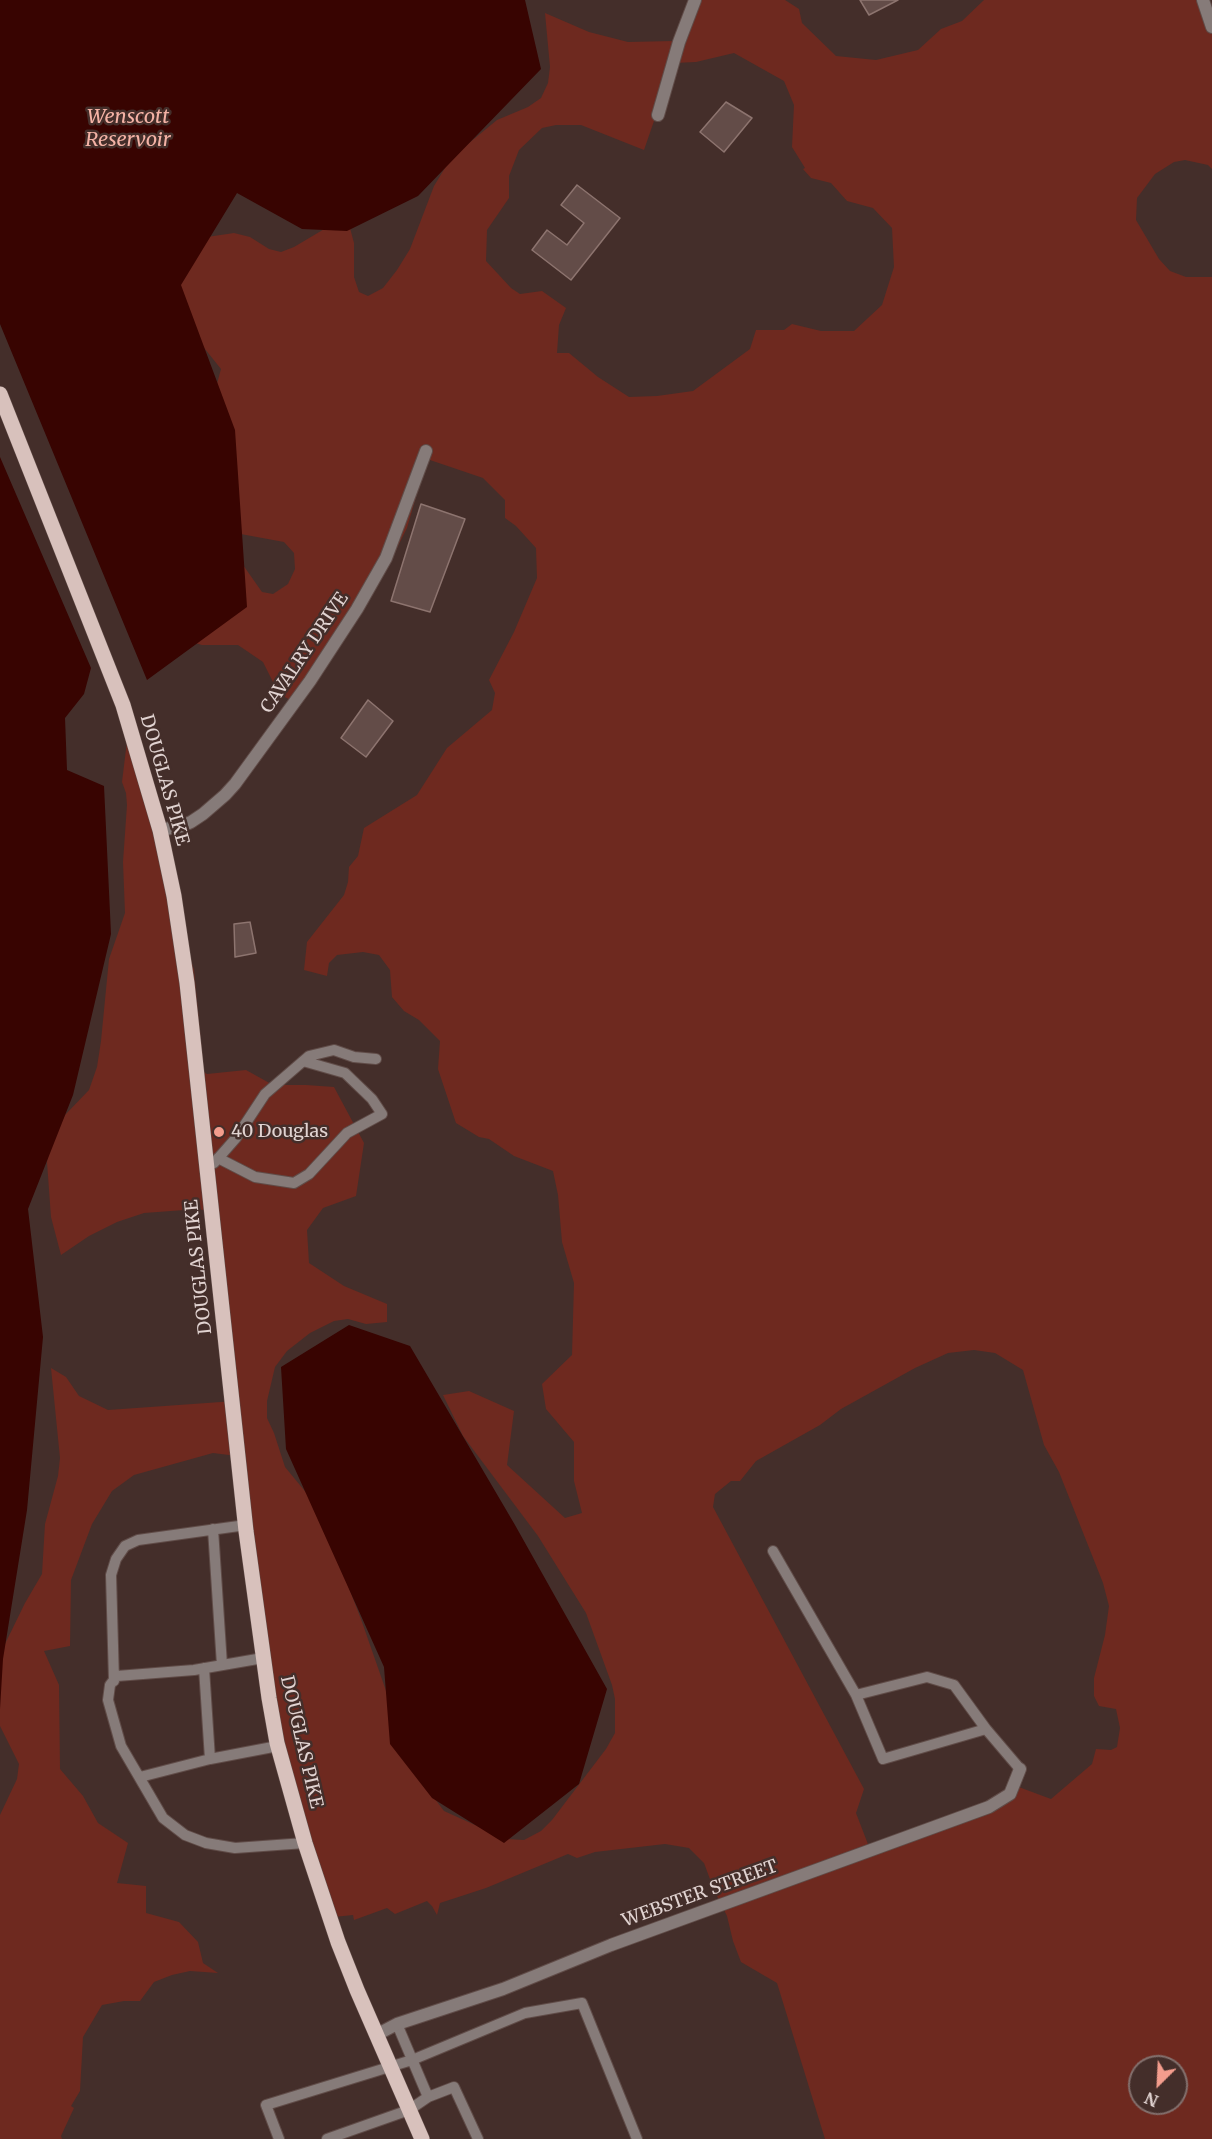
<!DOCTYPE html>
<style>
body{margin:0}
#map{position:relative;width:1212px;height:2139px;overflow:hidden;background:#442e2a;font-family:Merriweather,serif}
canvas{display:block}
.north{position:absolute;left:1128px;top:2055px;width:60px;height:60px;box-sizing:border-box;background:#442e2a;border:2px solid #83706d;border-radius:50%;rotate:204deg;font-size:16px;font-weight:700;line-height:24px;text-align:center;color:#e1d3d1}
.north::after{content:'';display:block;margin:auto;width:21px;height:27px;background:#f49d8d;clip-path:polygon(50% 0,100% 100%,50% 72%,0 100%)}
</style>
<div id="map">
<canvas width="1212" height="2139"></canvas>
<div class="north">N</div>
</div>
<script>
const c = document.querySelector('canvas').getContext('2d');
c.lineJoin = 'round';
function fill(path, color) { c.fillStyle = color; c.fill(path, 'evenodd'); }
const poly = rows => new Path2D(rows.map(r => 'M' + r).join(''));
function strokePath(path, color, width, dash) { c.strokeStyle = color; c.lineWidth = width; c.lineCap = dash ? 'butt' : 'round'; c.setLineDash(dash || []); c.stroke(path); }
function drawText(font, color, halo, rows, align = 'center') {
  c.font = font + ' Merriweather,serif'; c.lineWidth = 5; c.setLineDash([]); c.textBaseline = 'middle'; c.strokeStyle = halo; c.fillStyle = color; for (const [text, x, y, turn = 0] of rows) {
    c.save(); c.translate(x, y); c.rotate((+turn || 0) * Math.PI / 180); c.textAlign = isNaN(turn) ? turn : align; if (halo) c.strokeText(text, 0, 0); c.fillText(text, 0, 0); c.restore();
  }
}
fill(poly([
 [697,0,785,0,799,9,802,23,836,56,876,60,918,50,941,29,962,21,984,0,1202,0,1212,25,1212,169,1208,165,1185,160,1174,162,1155,174,1137,198,1136,220,1159,259,1170,271,1186,277,1212,277,1212,2139,825,2139,777,1983,741,1962,733,1941,727,1916,714,1890,704,1863,689,1848,665,1844,595,1852,577,1858,568,1854,486,1888,440,1903,437,1915,432,1906,427,1901,395,1914,387,1908,354,1920,353,1915,334,1917,271,1702,237,1456,213,1453,134,1475,112,1491,92,1524,71,1580,70,1646,44,1651,59,1685,60,1769,83,1796,98,1823,128,1843,117,1883,146,1886,146,1913,179,1922,198,1942,203,1963,218,1973,190,1971,172,1975,154,1982,140,2001,124,2001,102,2005,83,2037,80,2091,71,2106,74,2108,61,2136,62,2139,0,2139,0,1815,17,1779,19,1764,0,1726,0,1661,5,1644,25,1603,42,1574,45,1524,58,1476,60,1458,51,1368,66,1377,79,1396,108,1410,235,1401,213,1212,198,1209,144,1213,117,1222,89,1236,61,1255,51,1217,47,1162,50,1145,65,1115,89,1090,97,1067,101,1041,109,959,125,913,123,862,127,805,126,793,122,782,127,741,194,970,204,1072,207,1074,246,1070,273,1085,306,1085,334,1087,364,1143,356,1196,323,1208,307,1230,309,1263,344,1286,387,1304,387,1322,366,1324,348,1319,334,1321,310,1333,287,1351,275,1367,267,1401,267,1418,274,1433,285,1467,318,1507,362,1622,399,1728,435,1799,444,1811,506,1839,524,1840,541,1831,552,1820,606,1749,615,1733,615,1699,612,1685,586,1613,538,1536,463,1436,443,1395,469,1391,514,1411,507,1465,565,1518,582,1513,574,1481,574,1442,546,1409,542,1384,572,1355,574,1283,562,1242,558,1195,553,1171,514,1156,489,1139,479,1137,456,1123,438,1069,440,1041,419,1020,404,1011,392,997,390,970,379,955,363,952,337,955,329,963,327,976,304,970,307,942,344,895,348,882,349,867,358,856,364,828,417,795,447,748,492,710,495,693,489,680,514,632,537,578,536,548,516,526,505,518,505,500,483,478,427,459,407,528,390,562,298,704,279,694,263,662,238,645,202,645,185,640,243,565,262,592,273,594,288,584,295,569,294,553,284,542,219,530,215,391,221,369,193,334,181,294,181,276,207,237,234,233,250,237,269,249,281,252,294,247,326,228,350,228,354,243,354,277,359,292,368,296,383,288,397,270,410,249,434,186,448,163,463,148,497,120,528,107,541,98,548,83,550,67,545,13,589,32,628,42,674,41],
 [734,53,784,81,794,105,792,147,805,168,803,169,811,178,831,183,847,201,873,208,892,228,894,267,882,305,854,331,821,331,792,324,784,330,756,330,750,349,693,391,657,396,629,397,598,377,569,353,557,353,559,325,566,308,542,291,520,294,511,288,486,261,487,230,509,198,509,176,519,150,542,128,556,125,581,125,644,150,674,63,696,62],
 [974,1350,995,1353,1023,1370,1044,1445,1059,1472,1103,1583,1109,1606,1105,1635,1094,1678,1094,1696,1099,1706,1116,1709,1120,1728,1117,1747,1111,1750,1096,1749,1092,1764,1051,1799,1016,1786,981,1812,871,1852,856,1813,864,1789,713,1507,715,1494,731,1481,740,1481,756,1461,820,1425,841,1409,915,1368,948,1353],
 [1140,2067,1176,2067,1176,2103,1140,2103]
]), '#6e291f');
fill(poly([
 [0,0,525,0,541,69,418,196,347,231,302,229,237,193,181,285,235,430,247,607,147,680,0,324],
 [0,457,91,668,84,694,65,718,67,770,104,786,111,934,73,1095,28,1209,43,1337,27,1510,3,1659,0,1709],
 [349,1325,410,1346,515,1525,607,1689,579,1784,504,1843,432,1798,390,1744,384,1667,286,1449,281,1367]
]), '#380401');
const building = poly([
 [860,0,898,0,869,15,860,0],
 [726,102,752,118,724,152,700,132,726,102],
 [577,185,620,218,571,280,532,250,547,230,567,245,584,223,561,205,577,185],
 [421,504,465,519,430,612,391,601,421,504],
 [368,700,393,721,366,757,341,738,368,700],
 [250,922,256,953,235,957,234,924,250,922]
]);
fill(building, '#634c48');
strokePath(building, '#8d746f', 1.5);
const service = poly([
 [218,1158,255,1177,294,1183,309,1174,347,1133,382,1114,372,1099,345,1073,303,1061],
 [214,1163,236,1138,265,1094,309,1056,334,1050,354,1057,376,1059],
 [213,1529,222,1665],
 [773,1551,856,1695,883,1759,986,1729,1020,1769],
 [263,1658,194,1670,117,1676,110,1685,108,1700,121,1746,163,1818,185,1835,206,1843,235,1848,305,1843],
 [204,1668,210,1759],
 [114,1681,111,1575,116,1559,125,1546,138,1540,246,1525],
 [856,1695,927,1677,954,1685,986,1729],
 [140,1777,210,1759,278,1746],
 [397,2024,428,2097],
 [279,2139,266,2105,412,2060,525,2013,582,2003,637,2139],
 [327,2139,409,2110,428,2097,454,2087,478,2139]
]);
const minor = poly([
 [658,115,679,42,695,0],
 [160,830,182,826,191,822,203,814,225,795,235,784,310,681,357,609,386,558,426,451],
 [376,2035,397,2024,503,1989,611,1945,989,1807,1010,1794,1020,1769]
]);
const tertiary = poly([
 [1203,0,1212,27]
]);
const primary = poly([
 [0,394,123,705,160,830,174,896,187,983,246,1531,269,1698,277,1743,305,1843,338,1942,357,1990,422,2139]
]);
strokePath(service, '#604c48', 12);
strokePath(minor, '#604c48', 14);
strokePath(tertiary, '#604c48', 14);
strokePath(primary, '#604c48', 16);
strokePath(service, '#867b79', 10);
strokePath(minor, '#867b79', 12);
strokePath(tertiary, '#867b79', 12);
strokePath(primary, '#d8c1bc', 15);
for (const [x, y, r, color] of [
 [219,1132,6,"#f49d8d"]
]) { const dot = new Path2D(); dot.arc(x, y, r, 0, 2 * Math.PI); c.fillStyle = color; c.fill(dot); strokePath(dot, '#442e2a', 2); }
drawText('18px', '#e1d3d1', '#442e2a', [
 ["CAVALRY DRIVE",305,653,-56],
 ["DOUGLAS PIKE",164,780,74],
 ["DOUGLAS PIKE",199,1267,-96],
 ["DOUGLAS PIKE",301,1742,77],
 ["WEBSTER STREET",700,1894,-20]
]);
drawText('18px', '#e1d3d1', '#442e2a', [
 ["40 Douglas",231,1132]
], 'left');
drawText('italic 20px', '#f4b2a5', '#442e2a', [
 ["Wenscott",128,117],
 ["Reservoir",128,140]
]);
</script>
